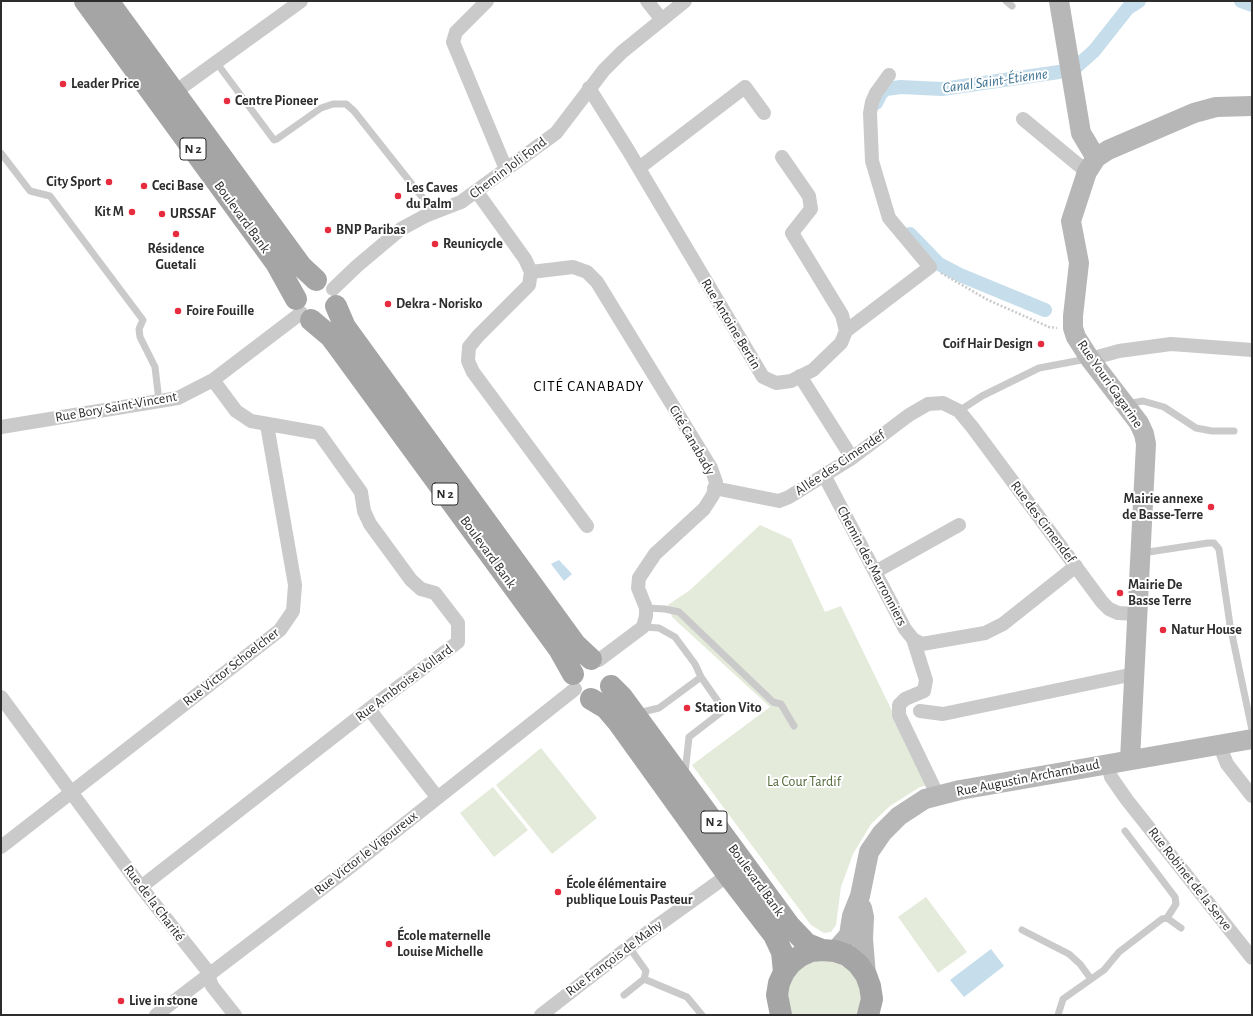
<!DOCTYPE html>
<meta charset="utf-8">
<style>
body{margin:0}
#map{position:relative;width:1253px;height:1016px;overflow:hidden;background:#fff;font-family:"Alegreya Sans",sans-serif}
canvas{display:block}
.frame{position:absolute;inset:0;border:2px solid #2d2d2d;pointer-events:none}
</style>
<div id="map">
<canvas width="1253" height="1016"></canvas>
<div class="frame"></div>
</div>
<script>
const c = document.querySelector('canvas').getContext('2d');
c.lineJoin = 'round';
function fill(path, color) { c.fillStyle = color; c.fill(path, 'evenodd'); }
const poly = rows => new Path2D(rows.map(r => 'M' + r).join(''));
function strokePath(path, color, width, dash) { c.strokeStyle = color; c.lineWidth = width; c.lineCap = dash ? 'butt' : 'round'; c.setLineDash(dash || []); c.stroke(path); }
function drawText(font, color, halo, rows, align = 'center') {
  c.font = font + ' "Alegreya Sans",sans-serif'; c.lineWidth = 4; c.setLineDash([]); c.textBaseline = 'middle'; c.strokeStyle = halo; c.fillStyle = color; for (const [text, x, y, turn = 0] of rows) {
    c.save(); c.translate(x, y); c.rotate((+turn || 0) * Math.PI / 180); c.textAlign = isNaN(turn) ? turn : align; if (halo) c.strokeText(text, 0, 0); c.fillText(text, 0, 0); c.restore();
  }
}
fill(poly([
 [760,525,791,539,825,612,841,606,928,785,920,787,890,806,871,824,853,854,841,887,836,925,831,932,824,933,811,925,692,765,770,707,672,617,668,605,690,590],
 [541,748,597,818,552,854,496,785],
 [493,787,528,830,494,857,460,813],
 [926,897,967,952,938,973,898,917],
 [811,960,844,961,865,987,861,1015,791,1015,787,1006,789,983,794,973]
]), '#e4ebda');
fill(poly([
 [559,560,572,574,564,581,551,564],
 [991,949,1004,966,964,997,950,980]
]), '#c6deec');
strokePath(poly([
 [1241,1,1252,5],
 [1076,67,1094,51,1128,8,1139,1],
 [876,103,881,93,886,89,901,87,942,89,1059,72],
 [910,234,939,264,960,275,1045,310]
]), '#c6deec', 14);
strokePath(poly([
 [941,273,988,300,1049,327,1057,328]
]), '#cacaca', 2.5, [2, 2]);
strokePath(poly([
 [1006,1,1012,6],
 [216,62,274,140,277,139,321,108,333,104,346,104,354,111,434,212],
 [1,153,30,191,50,196,143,320,139,329,140,337,155,367,159,401],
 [1126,404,1143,401,1164,407,1196,428,1212,431,1234,431],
 [959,411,982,396,1039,368,1087,359],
 [1142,553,1208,543,1214,543,1219,549,1230,625,1252,730],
 [646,608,665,609,679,612,773,702,781,704,794,726],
 [643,627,659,628,675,637,695,664,701,677],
 [638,713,659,708,701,677,724,710,689,737,685,773],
 [1125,831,1175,897,1176,904,1167,918],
 [1022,930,1069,954,1080,964,1091,979],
 [629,947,646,971,644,979,687,997,702,1015],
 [624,995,644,979],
 [1058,1015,1063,999,1104,970,1119,952,1162,919,1167,918,1181,928]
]), '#cacaca', 7);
strokePath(poly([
 [487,1,456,32,453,42,506,169],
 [647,1,662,20],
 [589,88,628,150,763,377,776,383,791,381,813,370,841,343,846,331,842,315,792,233,811,209,809,196,782,157],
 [175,92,301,1],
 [1023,119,1087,172],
 [639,168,745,87,764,113],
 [477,192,525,259,531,272,529,285,478,336,469,347,468,361,473,372,587,526],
 [531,272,573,267,587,272,597,282,711,468,716,482,713,495,704,509,655,554,639,578,638,588,646,608,646,616,643,627,599,660],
 [333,289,357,266,401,229,425,216,461,202,556,133,604,70,622,52,685,1],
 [846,331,930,267,889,218,872,161,870,113,872,102,876,93,889,75],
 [1090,359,1119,351,1171,344,1252,350],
 [800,376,852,458],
 [1,427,178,398,213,380,301,313],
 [824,475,905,629,913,639,922,644,985,633,1003,624,1076,566],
 [714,488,779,501,789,497,852,458,909,415,928,404,943,403,959,411,973,428,1102,602,1109,609,1118,613,1137,614],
 [875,572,959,525],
 [913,639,926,680,924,691,905,699,899,705,899,715,938,796],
 [1,697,141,887,206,969,212,986,235,1015],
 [369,709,437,797],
 [920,711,943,714,1134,674],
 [1219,744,1227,764,1252,796],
 [1108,763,1111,777,1127,800,1252,958],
 [1,847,280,630,293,611,295,585,267,425],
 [141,887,369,709,458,642,458,623,435,593,421,589,411,580,370,524,364,511,361,492,319,433,251,421,236,411,213,380],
 [156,1015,349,868,575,689],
 [541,1015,643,936,728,875]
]), '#cacaca', 14);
strokePath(poly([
 [1059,1,1081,133,1096,158],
 [1130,759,1146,444,1144,434,1139,423,1090,359,1076,337,1073,328,1073,316,1079,263,1071,221,1087,172,1096,158,1108,150,1194,113,1216,107,1252,106],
 [862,908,864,917,863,939,866,975],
 [835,951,849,935,852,916,860,896,869,852,882,833,899,816,925,799,960,790,1252,739]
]), '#b7b7b7', 20);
strokePath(poly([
 [85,1,276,263,296,299],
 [108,1,301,266,316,280],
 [336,306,345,327,575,644,591,659],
 [311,320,330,336,339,348,559,649,573,674],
 [611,686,622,697,789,925,807,944,822,950],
 [591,699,606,708,618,722,728,875,774,935,782,952,784,972],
 [781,1015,777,995,779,983,784,972,791,963,800,956,811,951,822,950,835,951,847,955,858,964,866,975,870,986,872,999,868,1015]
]), '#a5a5a5', 22);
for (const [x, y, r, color] of [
 [63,84,4,"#e82c3f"],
 [227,101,4,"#e82c3f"],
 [109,182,4,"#e82c3f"],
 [144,186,4,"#e82c3f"],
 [398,196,4,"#e82c3f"],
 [132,212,4,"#e82c3f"],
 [162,214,4,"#e82c3f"],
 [328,230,4,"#e82c3f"],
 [176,234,4,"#e82c3f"],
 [435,244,4,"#e82c3f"],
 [388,304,4,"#e82c3f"],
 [178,311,4,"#e82c3f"],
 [1041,344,4,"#e82c3f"],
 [1211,507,4,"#e82c3f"],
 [1120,593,4,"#e82c3f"],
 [1163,630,4,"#e82c3f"],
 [687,708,4,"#e82c3f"],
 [558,892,4,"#e82c3f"],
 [389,944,4,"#e82c3f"],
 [121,1001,4,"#e82c3f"]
]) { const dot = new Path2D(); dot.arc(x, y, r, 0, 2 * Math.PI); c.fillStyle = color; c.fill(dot); strokePath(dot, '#fff', 1.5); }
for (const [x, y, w] of [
 [193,149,26],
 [445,494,26],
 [714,822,26]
]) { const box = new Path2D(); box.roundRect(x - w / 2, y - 11, w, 22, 3); c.fillStyle = '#fff'; c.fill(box); strokePath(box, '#2d2d2d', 1); }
drawText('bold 13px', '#2d2d2d', null, [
 ["N 2",193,149],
 ["N 2",445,494],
 ["N 2",714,822]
]);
drawText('bold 14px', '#2d2d2d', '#fff', [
 ["Leader Price",71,84],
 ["Centre Pioneer",235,101],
 ["City Sport",101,182,"right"],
 ["Ceci Base",152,186],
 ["Les Caves",406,188],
 ["du Palm",406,204],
 ["Kit M",124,212,"right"],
 ["URSSAF",170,214],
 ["BNP Paribas",336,230],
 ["Reunicycle",443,244],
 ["Résidence",176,249,"center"],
 ["Guetali",176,265,"center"],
 ["Dekra - Norisko",396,304],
 ["Foire Fouille",186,311],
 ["Coif Hair Design",1033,344,"right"],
 ["Mairie annexe",1203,499,"right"],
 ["de Basse-Terre",1203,515,"right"],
 ["Mairie De",1128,585],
 ["Basse Terre",1128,601],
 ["Natur House",1171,630],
 ["Station Vito",695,708],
 ["École élémentaire",566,884],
 ["publique Louis Pasteur",566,900],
 ["École maternelle",397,936],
 ["Louise Michelle",397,952],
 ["Live in stone",129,1001]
], 'left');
drawText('14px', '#2d2d2d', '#fff', [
 ["Chemin Joli Fond",508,168,-37],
 ["Boulevard Bank",242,217,54],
 ["Rue Antoine Bertin",731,324,59],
 ["Rue Youri Gagarine",1110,384,55],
 ["Rue Bory Saint-Vincent",116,407,-10],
 ["Cité Canabady",692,440,60],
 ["Allée des Cimendef",840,463,-34],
 ["Rue des Cimendef",1043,522,53],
 ["Boulevard Bank",488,552,54],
 ["Chemin des Marronniers",872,566,62],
 ["Rue Victor Schoelcher",231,667,-38],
 ["Rue Ambroise Vollard",404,683,-37],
 ["Rue Augustin Archambaud",1028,778,-11],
 ["Rue Victor le Vigoureux",366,853,-38],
 ["Rue Robinet de la Serve",1190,879,52],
 ["Boulevard Bank",756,880,54],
 ["Rue de la Charité",154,903,53],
 ["Rue François de Mahy",614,958,-37]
]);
drawText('14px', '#51693a', '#fff', [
 ["La Cour Tardif",804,782]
]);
drawText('italic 15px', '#3a7190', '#fff', [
 ["Canal Saint-Étienne",995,81,-8]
]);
c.letterSpacing = '1px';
drawText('15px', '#000', '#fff', [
 ["CITÉ CANABADY",589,386]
]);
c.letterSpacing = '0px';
</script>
